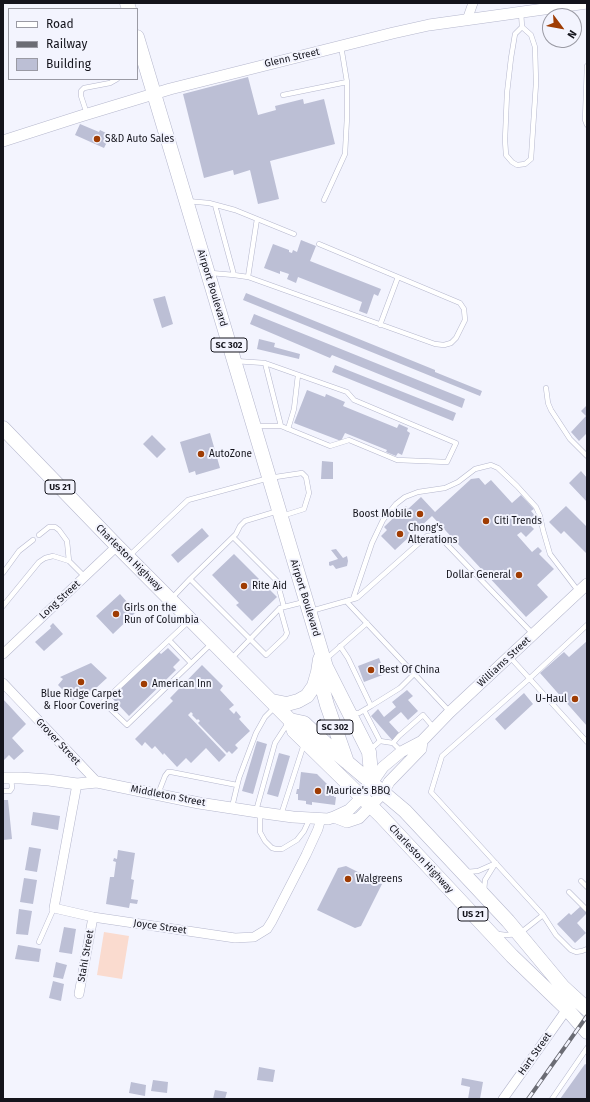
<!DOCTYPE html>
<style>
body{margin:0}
#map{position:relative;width:590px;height:1102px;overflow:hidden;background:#f3f4fe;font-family:"Fira Sans",sans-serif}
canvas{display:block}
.frame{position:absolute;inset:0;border:4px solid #14141c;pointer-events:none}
.legend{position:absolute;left:8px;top:8px;width:130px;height:72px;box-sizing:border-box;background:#f3f4fe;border:1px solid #9a9aa4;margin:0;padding:5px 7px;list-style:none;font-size:12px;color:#14141c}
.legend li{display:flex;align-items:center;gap:8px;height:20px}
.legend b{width:20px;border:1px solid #9a9aa4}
.north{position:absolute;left:542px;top:8px;width:40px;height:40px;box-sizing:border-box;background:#f3f4fe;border:1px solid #9a9aa4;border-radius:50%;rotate:122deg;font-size:11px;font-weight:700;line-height:16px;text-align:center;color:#14141c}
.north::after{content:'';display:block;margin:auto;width:14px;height:18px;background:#9f3c03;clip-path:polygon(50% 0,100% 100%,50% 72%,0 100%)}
</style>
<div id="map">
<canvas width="590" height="1102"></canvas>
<div class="frame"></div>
<ul class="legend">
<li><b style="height:5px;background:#fff"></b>Road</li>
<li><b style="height:5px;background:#6b6c74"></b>Railway</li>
<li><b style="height:11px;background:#bcbfd5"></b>Building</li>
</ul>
<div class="north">N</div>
</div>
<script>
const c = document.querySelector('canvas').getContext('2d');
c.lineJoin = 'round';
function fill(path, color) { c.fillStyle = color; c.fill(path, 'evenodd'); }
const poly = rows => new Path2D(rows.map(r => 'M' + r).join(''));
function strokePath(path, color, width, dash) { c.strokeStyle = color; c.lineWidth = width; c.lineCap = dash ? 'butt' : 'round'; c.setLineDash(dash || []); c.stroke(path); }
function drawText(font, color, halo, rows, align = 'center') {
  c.font = font + ' "Fira Sans",sans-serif'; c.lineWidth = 4; c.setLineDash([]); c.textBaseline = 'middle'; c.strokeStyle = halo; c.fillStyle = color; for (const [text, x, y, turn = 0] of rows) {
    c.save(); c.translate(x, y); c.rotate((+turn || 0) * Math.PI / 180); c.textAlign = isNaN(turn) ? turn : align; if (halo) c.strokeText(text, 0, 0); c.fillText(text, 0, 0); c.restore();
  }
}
fill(poly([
 [104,932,129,936,122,979,97,975]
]), '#fadbcf');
fill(poly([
 [248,77,258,115,276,110,275,106,303,99,304,104,324,99,335,144,270,161,279,199,258,204,250,170,234,175,233,170,204,178,183,94],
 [80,124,99,132,100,130,106,133,108,140,104,148,75,135],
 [301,240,316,246,310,261,381,289,378,296,374,294,367,314,359,311,362,302,298,277,296,283,287,279,289,274,280,271,280,274,264,268,273,244,289,250,289,252,292,253,293,250,297,252],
 [246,293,435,370,435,372,482,391,480,396,243,300],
 [165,296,173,324,162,328,153,299],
 [254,314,465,399,462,408,332,355,330,358,250,324],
 [259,339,275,343,274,347,300,354,299,359,257,349],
 [335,365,456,413,453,421,332,372],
 [307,390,325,397,326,394,345,402,343,406,397,428,399,424,408,428,407,431,410,433,402,455,398,453,396,456,386,452,387,450,345,433,341,441,294,423],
 [587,405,587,433,579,441,571,432,586,416,581,411],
 [210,433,220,468,196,475,195,471,189,473,180,442],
 [152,435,166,449,157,458,143,444],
 [322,461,333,462,333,479,321,479],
 [581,471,587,478,587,502,569,483],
 [479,478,485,485,491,480,512,503,521,495,534,509,531,511,537,518,530,525,534,529,526,537,521,532,517,535,532,552,538,547,542,551,539,554,554,569,537,585,548,597,526,617,432,516,395,550,381,536,387,530,384,527,406,506,408,509,421,497,435,512,471,479],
 [566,506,587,527,587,554,564,531,561,534,549,522],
 [202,528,209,536,178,563,171,555],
 [336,549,343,558,347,556,348,561,347,566,336,569,333,565,330,566,329,565,329,562,338,559,331,550],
 [234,554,277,597,252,621,236,605,239,603,212,575],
 [120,594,136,612,113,634,96,616],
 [53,623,63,634,44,651,35,642,51,628,50,626],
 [587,641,587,726,540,673,564,652,569,657],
 [168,648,180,660,173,667,176,670,129,716,111,697,159,652,161,654],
 [379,658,385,674,364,682,358,666],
 [91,663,107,678,84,699,79,694,73,700,58,685,63,679,60,677],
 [202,665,223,686,220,690,234,705,229,709,234,714,236,711,241,717,239,719,250,731,235,745,238,748,232,754,229,751,227,753,198,723,200,721,198,719,197,720,192,715,193,714,191,712,188,715,226,755,219,762,206,748,191,763,186,758,177,767,164,753,163,755,155,746,152,749,145,742,142,746,135,739,173,701,170,698],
 [407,690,413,696,408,700,418,711,408,720,401,712,389,722,400,734,393,741,371,716,378,709,384,717,396,707,392,702],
 [524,693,533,704,505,730,495,719],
 [3,699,26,724,12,738,24,751,14,760,9,755,4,760,3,759],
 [257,741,267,744,253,794,242,791],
 [279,753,290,756,278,797,267,794],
 [301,772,317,774,327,784,326,786,335,792,334,797,336,797,335,805,312,802,312,805,306,804,306,801,298,800,298,794,296,794,297,789,299,789],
 [3,800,8,800,12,839,3,840],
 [33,812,60,816,58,830,31,825],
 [29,847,41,849,37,872,25,870],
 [118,850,135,853,131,879,134,880,131,899,138,900,137,904,130,903,129,908,106,904,110,877,114,877,116,862,113,861,114,858,117,859],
 [346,866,382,884,361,926,355,928,317,910,338,868],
 [24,878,37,880,33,904,20,902],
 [581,906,587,913,577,923,586,933,575,943,557,924,569,913,571,915],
 [19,909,32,911,28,935,16,934],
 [64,927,76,929,72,954,59,952],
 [18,945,41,949,39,962,15,959],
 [56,962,67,965,63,979,53,977],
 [53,981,64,984,61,1001,49,998],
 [585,1064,587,1065,587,1099,560,1099],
 [259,1067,275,1070,273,1082,257,1080],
 [462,1078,483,1082,480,1099,468,1099,470,1087,461,1085],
 [153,1080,168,1082,167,1093,151,1091],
 [131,1082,146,1085,145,1096,129,1093],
 [215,1090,227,1092,225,1099,213,1099]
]), '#bcbfd5');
const service = poly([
 [521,12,522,27,515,34,511,58,507,93,505,140,506,155,512,162,517,165,525,164,531,159,536,83,535,47,531,35,522,27],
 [587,66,585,120,587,125],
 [283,95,347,82],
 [87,114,81,96,81,91,84,88,110,83,117,79],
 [324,200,345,154,347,117,347,82,341,46],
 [187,201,209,203,235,210,294,234],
 [215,205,234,275],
 [211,273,234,275,248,277,257,219],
 [248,277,435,344,444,345,451,343,456,338,465,320,464,309,460,303,319,244],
 [380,325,398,277],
 [235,361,265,363,347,392,354,400,456,443,447,462,397,460,349,440,330,446,281,426,256,426],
 [265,363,281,426],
 [546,388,548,403,551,410,570,439,587,456],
 [288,429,294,409,298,375],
 [278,511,245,521,240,526,236,534,190,579,266,655,285,637,287,633,280,608],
 [39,535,49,527,55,527,59,530,67,541,69,561],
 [233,537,277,581,284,607],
 [129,556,188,500,269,478,302,473,306,477,309,493,304,509,282,516],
 [3,573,19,551,33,540],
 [172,598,190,579],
 [353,599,372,543,383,520,396,504,405,497,418,492,445,488,458,482,475,469,491,465,498,468,517,486,536,507,540,516,543,530,550,554,579,592],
 [346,601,450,712],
 [3,606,39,562,45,558,53,556,69,561,85,577],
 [311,611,357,598,427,536,438,535,533,634],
 [189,621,103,702,127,725,211,644],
 [587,625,529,679,442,756,431,792,543,915,556,935,571,950,576,952,582,951,587,949],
 [169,640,191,663],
 [340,646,348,658,371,706,359,713,352,713],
 [509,656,587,742],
 [231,659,280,608,304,602],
 [326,659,367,623],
 [371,706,400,688,414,674],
 [364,710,380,741,370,750],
 [380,741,393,743,401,751],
 [393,743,399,736,423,715,434,728],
 [3,791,10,791,12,788,11,778],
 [158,794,165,776,168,772,171,772,237,785],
 [232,807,239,778,256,733,265,717,275,707],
 [256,811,275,743,288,723],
 [260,813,260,832,265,841,272,848,276,849,282,849,297,840,304,831,310,818],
 [281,815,304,744],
 [467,872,478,871,496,863],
 [581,881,587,887],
 [484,891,485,880,495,864],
 [569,892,587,910],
 [498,934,506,935,519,934,543,915],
 [39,942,54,908],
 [552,1099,587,1048]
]);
const minor = poly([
 [467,20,473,3],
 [3,654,117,546],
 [3,683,97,782],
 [77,784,54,908,93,917,235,938,254,937,267,929,272,921,306,855,318,829,321,818],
 [79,994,93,917],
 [503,1099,567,1009]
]);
const tertiary = poly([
 [3,141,81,116,170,89,393,33,429,25,587,3],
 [3,778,21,778,49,780,77,784,97,782,199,803,264,813,293,817,328,819,334,817,349,810,362,797,383,767,401,752,422,741,450,712,587,584],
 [334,817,347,822,359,818,383,793,389,782,421,749,422,741]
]);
const primary = poly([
 [127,3,129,9],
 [137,37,326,667,369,752,372,784],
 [3,428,117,546,290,720,294,731,381,816,512,956,567,1009,587,1032],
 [320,659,318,672,327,705,347,762],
 [272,701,287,704,298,701,307,696,314,686,318,672],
 [290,720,304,723,335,752,405,811,508,921,563,987,587,1009]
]);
strokePath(service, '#b5b7cd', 5.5);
strokePath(minor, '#b5b7cd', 10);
strokePath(tertiary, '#b5b7cd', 12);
strokePath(primary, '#b5b7cd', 15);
strokePath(service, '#fff', 4.5);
strokePath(minor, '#fff', 9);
strokePath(tertiary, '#fff', 11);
strokePath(primary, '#fff', 14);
const rail = poly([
 [528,1099,587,1016]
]);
strokePath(rail, '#6b6c74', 4);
strokePath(rail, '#f3f4fe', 2.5, [8]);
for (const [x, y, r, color] of [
 [97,139,4,"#9f3c03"],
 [201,454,4,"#9f3c03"],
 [420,514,4,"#9f3c03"],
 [486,521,4,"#9f3c03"],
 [400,534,4,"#9f3c03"],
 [519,575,4,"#9f3c03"],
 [244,586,4,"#9f3c03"],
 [116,614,4,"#9f3c03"],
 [371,670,4,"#9f3c03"],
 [81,682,4,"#9f3c03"],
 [144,684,4,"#9f3c03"],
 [575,699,4,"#9f3c03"],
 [318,791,4,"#9f3c03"],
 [348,879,4,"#9f3c03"]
]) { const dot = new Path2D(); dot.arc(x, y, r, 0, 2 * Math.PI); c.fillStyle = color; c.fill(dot); strokePath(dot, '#f3f4fe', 1.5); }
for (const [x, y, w] of [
 [229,345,36],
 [60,487,30],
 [335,727,36],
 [473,914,30]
]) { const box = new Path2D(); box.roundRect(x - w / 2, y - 7, w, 14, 3); c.fillStyle = '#f3f4fe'; c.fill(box); strokePath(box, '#14141c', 1); }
drawText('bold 9px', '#14141c', null, [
 ["SC 302",229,345],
 ["US 21",60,487],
 ["SC 302",335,727],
 ["US 21",473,914]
]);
drawText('10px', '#14141c', '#f3f4fe', [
 ["Glenn Street",292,58,-13],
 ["Airport Boulevard",212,288,73],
 ["Charleston Highway",129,558,45],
 ["Airport Boulevard",305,598,73],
 ["Long Street",60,600,-43],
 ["Williams Street",504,662,-43],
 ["Grover Street",58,742,47],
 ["Middleton Street",168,796,11],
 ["Charleston Highway",421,859,47],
 ["Joyce Street",160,927,8],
 ["Stahl Street",86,956,-80],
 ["Hart Street",535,1054,-55]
]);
drawText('10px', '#14141c', '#f3f4fe', [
 ["S&D Auto Sales",105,139],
 ["AutoZone",209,454],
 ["Boost Mobile",412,514,"right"],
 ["Citi Trends",494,521],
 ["Chong's",408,528],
 ["Alterations",408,540],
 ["Dollar General",511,575,"right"],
 ["Rite Aid",252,586],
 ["Girls on the",124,608],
 ["Run of Columbia",124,620],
 ["Best Of China",379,670],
 ["American Inn",152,684],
 ["Blue Ridge Carpet",81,694,"center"],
 ["& Floor Covering",81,706,"center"],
 ["U-Haul",567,699,"right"],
 ["Maurice's BBQ",326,791],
 ["Walgreens",356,879]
], 'left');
</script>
